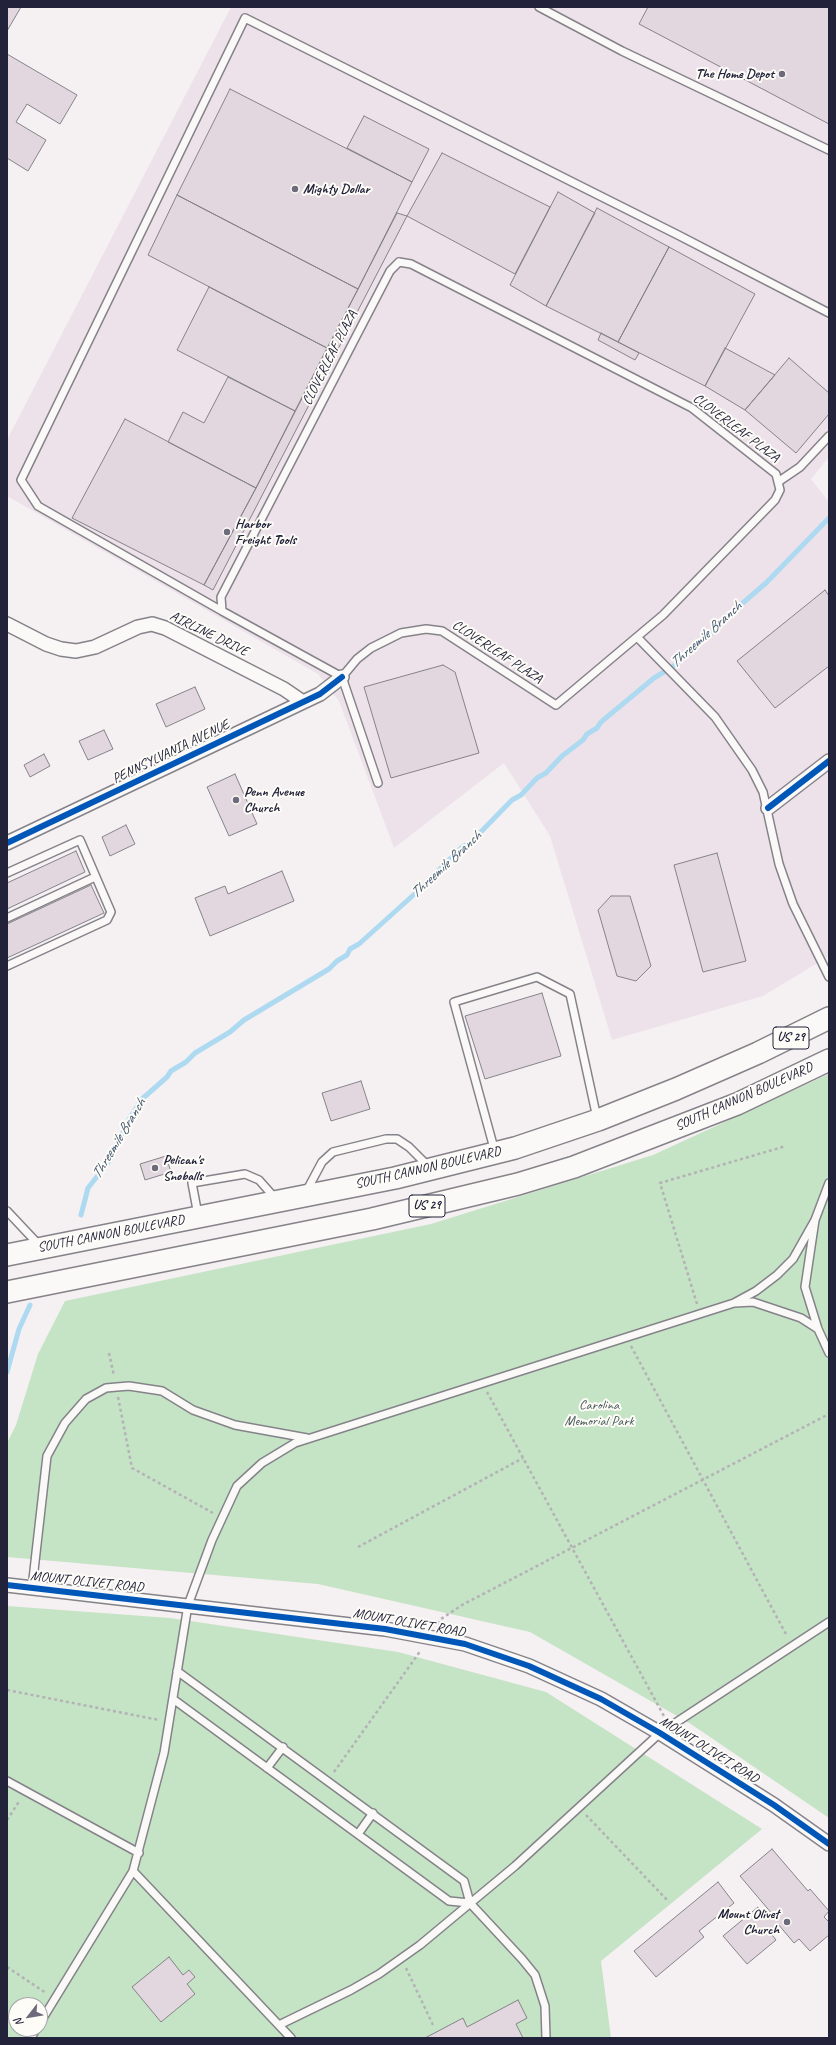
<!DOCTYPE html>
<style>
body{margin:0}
#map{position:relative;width:836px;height:2045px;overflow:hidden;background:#f5f0f2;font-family:Caveat,sans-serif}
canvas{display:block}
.frame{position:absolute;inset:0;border:8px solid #22223b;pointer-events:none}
.north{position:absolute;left:8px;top:1997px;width:40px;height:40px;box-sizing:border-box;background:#fdfcf7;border:1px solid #a5a5ac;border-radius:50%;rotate:239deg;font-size:11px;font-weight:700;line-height:16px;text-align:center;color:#22223b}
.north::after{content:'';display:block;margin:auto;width:14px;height:18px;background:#6c6a7b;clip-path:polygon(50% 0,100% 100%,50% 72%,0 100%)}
</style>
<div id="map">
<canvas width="836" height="2045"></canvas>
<div class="frame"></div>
<div class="north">N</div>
</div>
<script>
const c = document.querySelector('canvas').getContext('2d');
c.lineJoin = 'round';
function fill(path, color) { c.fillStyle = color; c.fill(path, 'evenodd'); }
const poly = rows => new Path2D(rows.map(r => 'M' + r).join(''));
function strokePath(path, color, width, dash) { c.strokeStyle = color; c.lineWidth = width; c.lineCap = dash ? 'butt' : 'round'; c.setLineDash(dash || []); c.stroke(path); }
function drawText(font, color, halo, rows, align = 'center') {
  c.font = font + ' Caveat,sans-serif'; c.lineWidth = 4; c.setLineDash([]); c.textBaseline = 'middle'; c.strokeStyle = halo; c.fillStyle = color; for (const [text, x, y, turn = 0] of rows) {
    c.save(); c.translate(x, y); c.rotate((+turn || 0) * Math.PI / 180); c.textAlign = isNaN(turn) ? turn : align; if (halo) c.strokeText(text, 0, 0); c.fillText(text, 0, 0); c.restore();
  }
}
fill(poly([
 [231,7,829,7,829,457,811,479,829,502,829,956,763,996,612,1040,550,836,504,763,394,848,339,701,318,674,7,496,7,440]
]), '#eee2ea');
fill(poly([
 [829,1074,829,1818,691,1724,530,1632,318,1584,7,1557,7,1443,16,1425,38,1354,65,1301,431,1224,653,1155],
 [7,1606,170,1618,398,1652,546,1692,762,1829,601,1961,611,2038,7,2038],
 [16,2005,40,2005,40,2029,16,2029]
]), '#c5e3c5');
strokePath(poly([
 [81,1215,88,1188,110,1160,112,1152,122,1135,128,1121,142,1099,167,1077,171,1071,186,1062,195,1053,230,1032,244,1020,329,969,337,961,347,955,350,949,359,944,419,890,461,848,471,842,512,800,521,795,537,778,546,773,562,756,583,740,587,734,597,728,601,722,654,678,674,666,710,634,723,620,766,583,829,518],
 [7,1372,19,1329,30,1305]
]), '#addaf1', 5);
const building = poly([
 [7,7,21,7,7,31,7,7],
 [648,7,829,7,829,124,639,24,648,7],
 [7,54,77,95,60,124,27,104,16,122,46,140,28,171,7,158,7,54],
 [230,89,412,182,358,289,177,195,230,89],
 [364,116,429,149,412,182,347,148,364,116],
 [442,153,550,207,515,274,407,216,442,153],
 [558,192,595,213,546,306,510,285,558,192],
 [177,195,358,289,327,348,148,255,177,195],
 [597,208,669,247,618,342,546,306,597,208],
 [397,213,407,216,213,590,204,585,256,488,397,213],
 [669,247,755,294,705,386,618,342,669,247],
 [209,287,327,348,295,411,177,350,209,287],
 [601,333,639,353,635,360,598,340,601,333],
 [725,348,775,375,745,410,705,386,725,348],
 [789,358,829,393,829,414,796,453,745,410,789,358],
 [228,377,295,411,256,488,168,442,183,412,204,423,228,377],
 [125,419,256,488,204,585,72,518,125,419],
 [825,590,829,596,829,666,775,708,737,661,825,590],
 [443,665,455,672,479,753,391,778,364,687,443,665],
 [195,687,205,709,166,727,156,704,195,687],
 [104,730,113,749,88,760,79,741,104,730],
 [44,754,50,766,30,777,24,765,44,754],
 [235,774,257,824,229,836,207,787,235,774],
 [126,825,135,844,110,856,102,837,126,825],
 [76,851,85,872,7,909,7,883,76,851],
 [717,853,746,961,703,972,674,865,717,853],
 [282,871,294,901,210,936,195,898,225,886,228,894,282,871],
 [91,885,104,913,7,958,7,924,91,885],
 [611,896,630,896,651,966,636,981,617,976,598,910,611,896],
 [542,993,561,1056,485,1079,465,1016,542,993],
 [361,1081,370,1109,331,1121,322,1093,361,1081],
 [166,1156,171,1172,145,1180,140,1164,166,1156],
 [772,1849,808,1891,810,1889,829,1911,824,1917,829,1922,829,1935,810,1951,799,1939,794,1943,778,1924,769,1931,776,1940,747,1964,723,1936,758,1907,768,1919,773,1915,740,1876,772,1849],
 [718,1882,734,1903,699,1931,704,1937,656,1977,634,1951,718,1882],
 [169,1957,183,1975,189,1970,195,1977,187,1984,195,1994,161,2022,132,1987,169,1957],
 [518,2000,527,2018,516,2024,523,2038,425,2038,463,2018,467,2027,518,2000]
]);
fill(building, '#e2d7df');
strokePath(building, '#858389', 1);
const service = poly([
 [539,7,622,51,829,150],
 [399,262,411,264,692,408,776,474,780,490,775,500,663,615,556,705,442,631,426,629,401,633,371,648,357,659,342,677,222,611,221,597,390,271,399,262],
 [778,482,800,467,829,436],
 [222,611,38,506,21,480,245,18,678,235,829,313],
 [637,637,715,717,752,770,763,792,779,864,793,904,829,977],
 [342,677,378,783],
 [7,873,80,840,111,912,107,920,7,966],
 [7,918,95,877],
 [495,1152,454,1002,537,977,570,994,597,1118],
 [829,1183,815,1220,805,1287,818,1329,829,1353],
 [306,1192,322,1162,333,1152,386,1139,397,1139,409,1147,428,1166],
 [7,1211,39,1245],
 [198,1215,192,1183,245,1174,259,1180,275,1198],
 [815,1220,793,1259,777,1275,756,1291,734,1303,753,1302,801,1318,818,1329],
 [32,1588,47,1456,65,1423,86,1399,106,1388,117,1387,129,1386,162,1391,193,1410,235,1425,307,1438],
 [177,1671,464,1881,470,1903,522,1959,535,1975,545,2006,546,2038],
 [173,1699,449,1901,470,1903],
 [267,1768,283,1747],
 [7,1781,139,1853],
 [358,1834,373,1813],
 [133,1871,291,2038],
 [40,2023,133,1871,164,1753,188,1605,212,1540,237,1486,262,1463,295,1443,734,1303],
 [279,2025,351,1990,379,1974,420,1945,515,1866,660,1733,829,1622],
 [31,2038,36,2029]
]);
const minor = poly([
 [7,624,46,644,61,649,76,651,95,647,138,627,152,624,165,628,284,689,303,702],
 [768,808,829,761],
 [7,843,320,694,342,677],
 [7,1585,385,1629,465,1644,529,1666,601,1699,660,1733,774,1805,829,1844]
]);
const primary = poly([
 [7,1255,395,1178,515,1148,598,1120,676,1089,758,1053,829,1018],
 [7,1292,372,1219,518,1184,574,1167,737,1104,829,1060]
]);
strokePath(service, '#858389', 10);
strokePath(minor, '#858389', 16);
strokePath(primary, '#858389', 24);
strokePath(poly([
 [697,1304,660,1183,786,1146],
 [631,1346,787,1636],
 [109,1353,114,1376],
 [487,1392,665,1718],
 [118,1397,132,1468,213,1513],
 [358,1547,523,1458],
 [438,1624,441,1619,462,1605,829,1414],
 [7,1690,159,1720],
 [334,1772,421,1650],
 [586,1815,669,1902],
 [7,1820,20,1800],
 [7,1967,46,1993],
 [406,1968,433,2025]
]), '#b3b2b5', 2.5, [3, 3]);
strokePath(service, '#faf9f8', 7);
strokePath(minor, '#faf9f8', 13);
strokePath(primary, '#faf9f8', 21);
strokePath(poly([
 [768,808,829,761],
 [7,843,320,694,342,677],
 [7,1585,385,1629,465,1644,529,1666,601,1699,660,1733,774,1805,829,1844]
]), '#0057b8', 6);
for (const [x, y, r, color] of [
 [782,74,4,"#6c6a7b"],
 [295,189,4,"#6c6a7b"],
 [227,532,4,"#6c6a7b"],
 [236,800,4,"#6c6a7b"],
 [155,1168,4,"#6c6a7b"],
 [787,1922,4,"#6c6a7b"]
]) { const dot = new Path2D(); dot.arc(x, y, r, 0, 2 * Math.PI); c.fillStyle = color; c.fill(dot); strokePath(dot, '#fdfcf7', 1.5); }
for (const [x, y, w] of [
 [791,1038,36],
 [427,1206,36]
]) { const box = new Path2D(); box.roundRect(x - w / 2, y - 11, w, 22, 3); c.fillStyle = '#fdfcf7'; c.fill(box); strokePath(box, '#22223b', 1); }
drawText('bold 13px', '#22223b', null, [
 ["US 29",791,1038],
 ["US 29",427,1206]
]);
drawText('bold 14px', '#22223b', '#fdfcf7', [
 ["The Home Depot",774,74,"right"],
 ["Mighty Dollar",303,189],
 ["Harbor",235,524],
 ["Freight Tools",235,540],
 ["Penn Avenue",244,792],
 ["Church",244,808],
 ["Pelican's",163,1160],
 ["Snoballs",163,1176],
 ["Mount Olivet",779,1914,"right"],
 ["Church",779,1930,"right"]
], 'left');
drawText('14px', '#22223b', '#fdfcf7', [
 ["CLOVERLEAF PLAZA",330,358,-63],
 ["CLOVERLEAF PLAZA",736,428,37],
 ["AIRLINE DRIVE",209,634,26],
 ["CLOVERLEAF PLAZA",497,652,33],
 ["PENNSYLVANIA AVENUE",171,752,-26],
 ["SOUTH CANNON BOULEVARD",744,1097,-24],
 ["SOUTH CANNON BOULEVARD",428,1168,-13],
 ["SOUTH CANNON BOULEVARD",111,1234,-11],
 ["MOUNT OLIVET ROAD",87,1582,6],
 ["MOUNT OLIVET ROAD",409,1623,10],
 ["MOUNT OLIVET ROAD",709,1750,32]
]);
drawText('14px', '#47595a', '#fdfcf7', [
 ["Carolina",599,1405],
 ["Memorial Park",599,1421]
]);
drawText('italic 15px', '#425671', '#fdfcf7', [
 ["Threemile Branch",706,635,-42],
 ["Threemile Branch",446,865,-43],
 ["Threemile Branch",119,1139,-59]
]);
</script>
